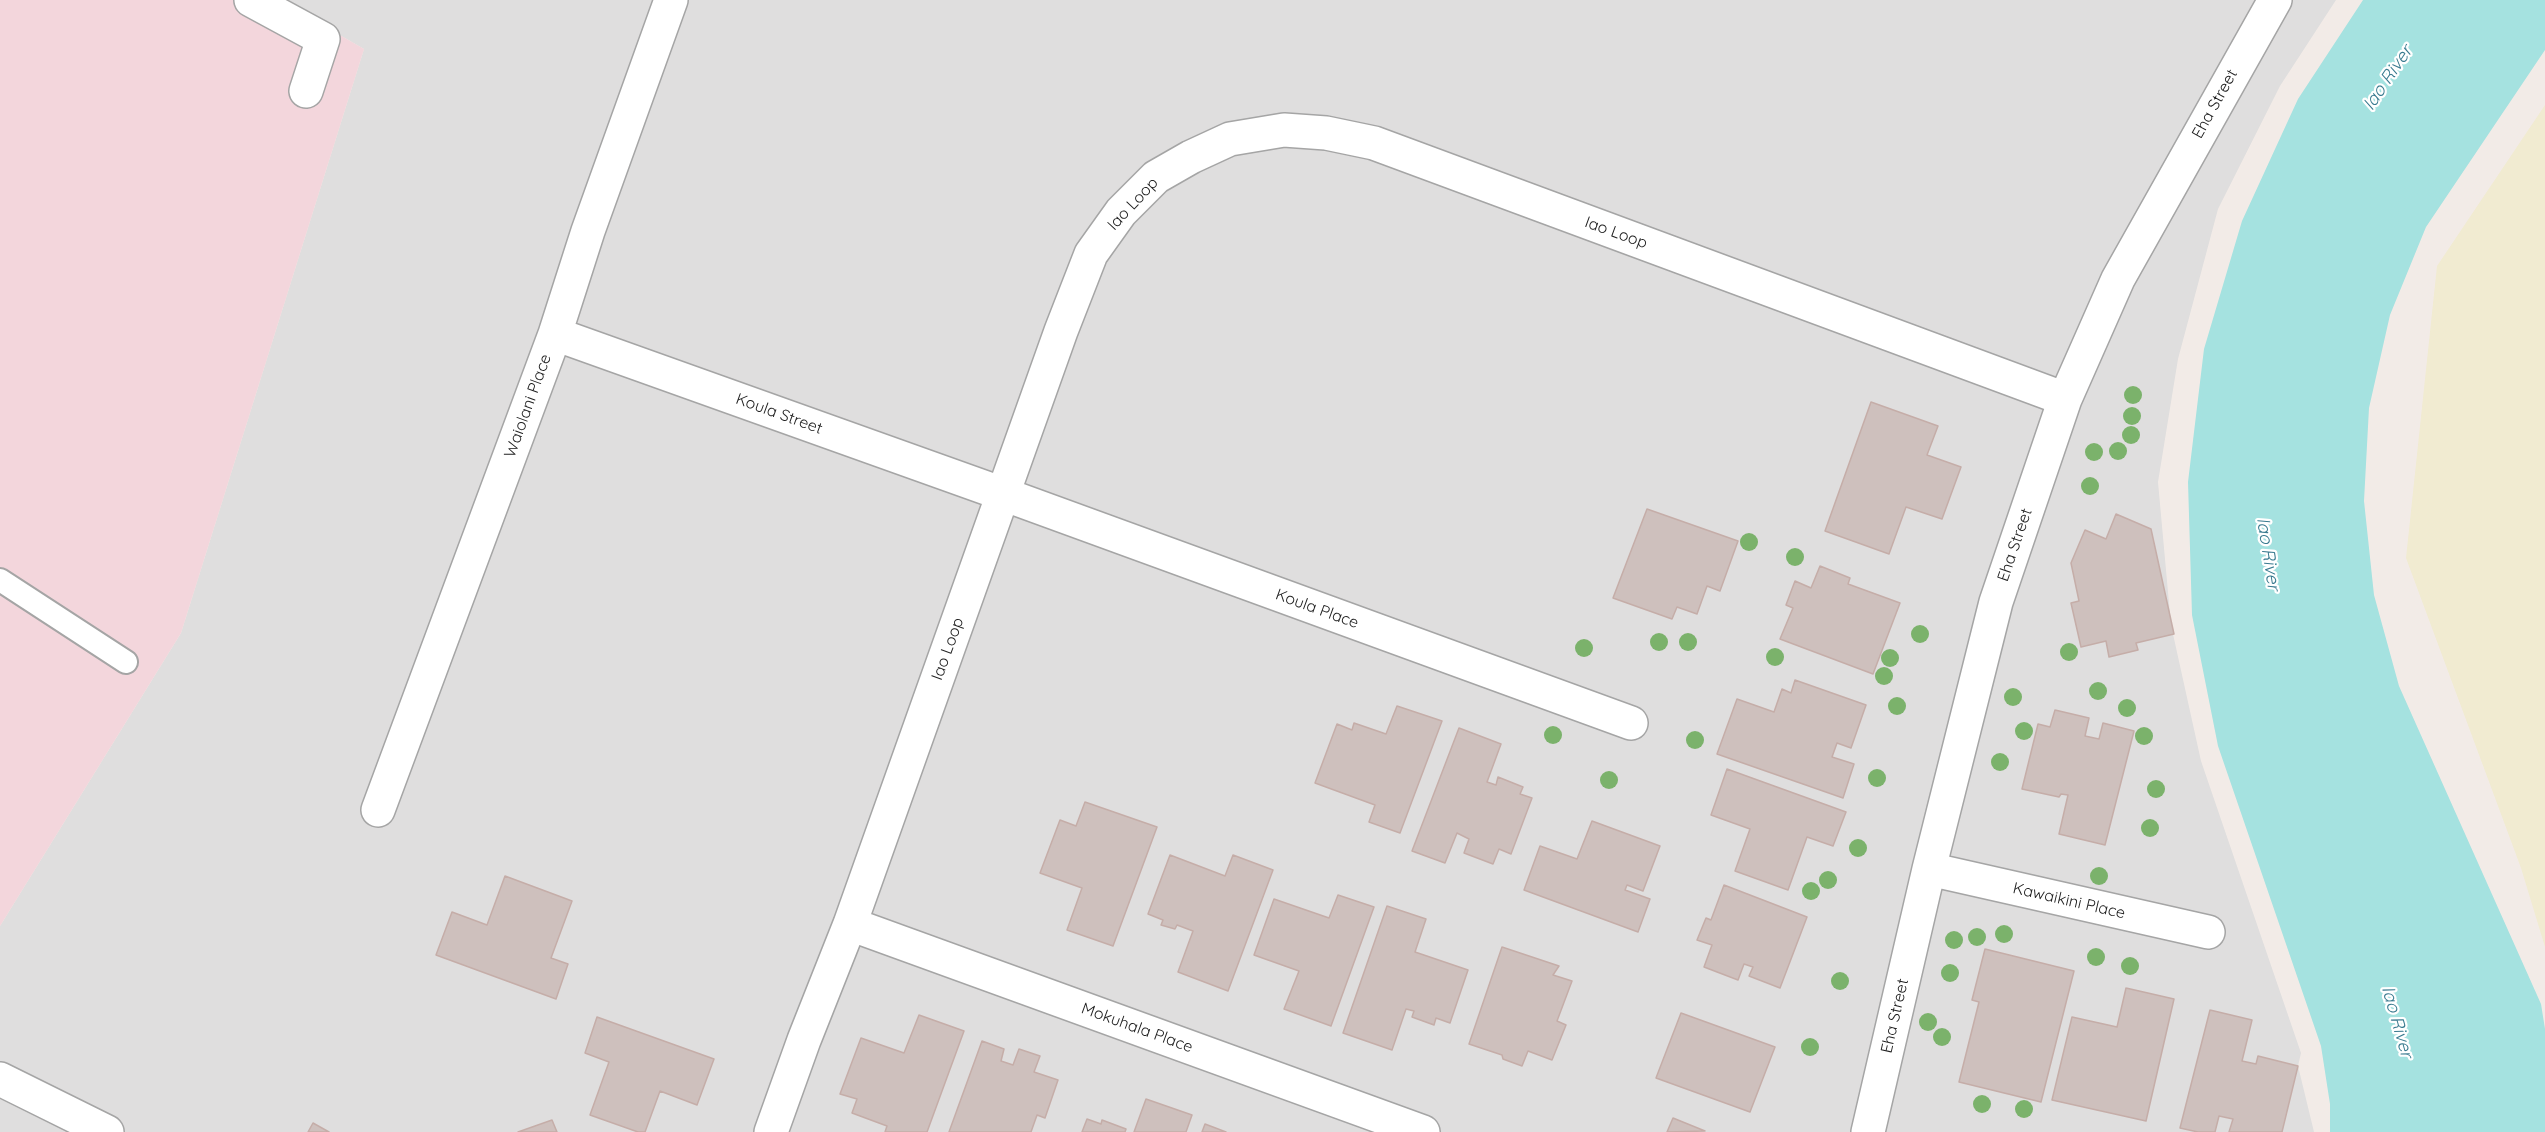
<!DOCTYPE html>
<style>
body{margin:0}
canvas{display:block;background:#f2ebe7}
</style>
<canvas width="2545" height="1132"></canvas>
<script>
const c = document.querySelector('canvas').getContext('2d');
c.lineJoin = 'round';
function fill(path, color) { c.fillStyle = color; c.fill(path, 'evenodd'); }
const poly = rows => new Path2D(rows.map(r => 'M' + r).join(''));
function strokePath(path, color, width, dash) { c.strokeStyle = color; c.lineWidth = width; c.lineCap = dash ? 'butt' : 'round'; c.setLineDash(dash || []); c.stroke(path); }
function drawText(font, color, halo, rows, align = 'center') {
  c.font = font + ' Quicksand,sans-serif'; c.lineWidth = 4.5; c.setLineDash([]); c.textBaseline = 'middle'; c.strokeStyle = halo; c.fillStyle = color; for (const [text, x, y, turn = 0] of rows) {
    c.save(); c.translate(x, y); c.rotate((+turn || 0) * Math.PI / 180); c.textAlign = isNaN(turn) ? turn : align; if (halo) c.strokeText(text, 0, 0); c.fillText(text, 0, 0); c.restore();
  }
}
fill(poly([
 [279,0,2336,0,2280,86,2218,209,2178,359,2158,482,2171,625,2201,761,2301,1053,2298,1066,2314,1132,0,1132,0,926,181,633,364,49]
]), '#dfdede');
fill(poly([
 [0,0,279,0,364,49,181,633,0,926]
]), '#f3d6dc');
fill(poly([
 [2545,105,2545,947,2521,868,2406,558,2437,266]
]), '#f1ebd1');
fill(poly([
 [2363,0,2545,0,2545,50,2426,227,2390,315,2369,408,2364,501,2374,595,2399,686,2541,1004,2545,1029,2545,1132,2330,1132,2330,1104,2321,1046,2218,746,2192,615,2188,482,2204,349,2242,221,2298,99]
]), '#a5e2e0');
const building = poly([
 [1871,402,1938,426,1927,455,1961,467,1942,519,1906,507,1889,554,1825,531,1871,402],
 [1647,509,1738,541,1720,591,1707,586,1697,614,1677,607,1672,619,1613,598,1647,509],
 [2116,514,2151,529,2174,634,2136,643,2138,650,2109,657,2106,641,2081,647,2071,603,2079,601,2071,563,2085,530,2106,539,2116,514],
 [1820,566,1850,578,1848,584,1900,603,1873,674,1780,639,1793,608,1786,605,1795,581,1811,588,1820,566],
 [1795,680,1866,705,1851,748,1837,743,1832,757,1854,764,1843,798,1717,754,1737,699,1774,712,1782,689,1791,693,1795,680],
 [1397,706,1442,721,1400,833,1369,822,1375,805,1315,783,1337,724,1352,730,1354,723,1386,734,1397,706],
 [2055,710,2089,718,2085,736,2099,739,2103,723,2134,731,2105,845,2059,834,2068,795,2061,794,2059,797,2022,789,2038,724,2050,727,2055,710],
 [1459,728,1501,744,1487,782,1496,785,1498,777,1523,787,1520,794,1532,798,1511,854,1499,849,1493,864,1464,853,1469,839,1457,833,1445,863,1412,851,1459,728],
 [1727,769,1846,812,1833,846,1807,837,1788,890,1735,871,1750,829,1711,815,1727,769],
 [1085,802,1157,827,1113,946,1067,930,1082,888,1040,873,1060,820,1076,826,1085,802],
 [1592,821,1660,846,1643,891,1627,885,1625,890,1650,899,1638,932,1524,890,1540,846,1577,859,1592,821],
 [1170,855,1225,876,1233,855,1273,870,1228,991,1178,972,1193,931,1177,925,1175,929,1161,925,1163,920,1148,914,1170,855],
 [505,876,572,901,551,958,568,964,556,999,436,955,452,912,487,925,505,876],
 [1724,885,1807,917,1780,988,1749,976,1753,967,1744,964,1738,980,1704,967,1712,945,1697,940,1706,918,1711,920,1724,885],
 [1338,895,1374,907,1331,1026,1284,1009,1299,971,1254,955,1274,899,1329,918,1338,895],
 [1387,906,1426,919,1415,952,1468,970,1450,1023,1436,1018,1434,1025,1412,1017,1414,1011,1406,1009,1392,1050,1343,1033,1387,906],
 [1502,947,1559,966,1553,975,1572,981,1557,1021,1566,1025,1552,1060,1528,1051,1522,1066,1503,1059,1502,1055,1469,1044,1502,947],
 [1985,949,2074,971,2041,1102,1959,1082,1979,1002,1972,1000,1985,949],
 [2126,988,2174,999,2146,1121,2052,1100,2072,1017,2117,1027,2126,988],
 [2210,1010,2252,1020,2242,1061,2256,1064,2258,1056,2298,1066,2282,1132,2229,1132,2233,1119,2219,1116,2215,1132,2198,1132,2180,1128,2210,1010],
 [1681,1013,1775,1047,1750,1112,1656,1078,1681,1013],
 [919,1015,964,1031,927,1132,885,1132,887,1126,852,1113,857,1099,840,1094,861,1038,904,1053,919,1015],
 [597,1017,714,1059,697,1105,660,1091,645,1132,638,1132,590,1115,609,1062,585,1053,597,1017],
 [982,1041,1004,1049,1001,1061,1013,1065,1019,1049,1040,1056,1034,1072,1058,1080,1045,1118,1037,1115,1031,1132,949,1132,982,1041],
 [1146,1099,1192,1115,1186,1132,1134,1132,1146,1099],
 [1673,1118,1705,1131,1667,1132,1673,1118],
 [1087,1119,1101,1124,1102,1120,1126,1129,1125,1132,1082,1132,1087,1119],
 [552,1120,557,1132,518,1132,552,1120],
 [313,1123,329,1132,308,1132,313,1123],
 [1205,1124,1226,1132,1202,1132,1205,1124]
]);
fill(building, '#cec0bd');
strokePath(building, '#c5ada8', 1.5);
const service = poly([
 [0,580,126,662]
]);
const minor = poly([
 [251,0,323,39,306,91],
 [555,334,1003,494,1631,723],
 [378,810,555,334,588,231,671,0],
 [1929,869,2208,932],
 [850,924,1423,1132],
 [0,1079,107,1132],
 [771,1132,804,1040,850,924,1061,331,1091,254,1121,212,1156,177,1191,157,1230,139,1284,130,1326,133,1374,143,2065,399],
 [1868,1132,1929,869,1996,602,2065,399,2118,279,2275,0]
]);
strokePath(service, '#a5a5a5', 26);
strokePath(minor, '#a5a5a5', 36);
strokePath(service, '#fff', 22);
strokePath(minor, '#fff', 33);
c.fillStyle = '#7bb26b';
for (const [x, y] of [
 [2133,395],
 [2132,416],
 [2131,435],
 [2118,451],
 [2094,452],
 [2090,486],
 [1749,542],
 [1795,557],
 [1920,634],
 [1659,642],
 [1688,642],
 [1584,648],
 [2069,652],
 [1775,657],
 [1890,658],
 [1884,676],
 [2098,691],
 [2013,697],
 [1897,706],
 [2127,708],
 [2024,731],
 [1553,735],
 [2144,736],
 [1695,740],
 [2000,762],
 [1877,778],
 [1609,780],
 [2156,789],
 [2150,828],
 [1858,848],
 [2099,876],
 [1828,880],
 [1811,891],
 [2004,934],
 [1977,937],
 [1954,940],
 [2096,957],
 [2130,966],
 [1950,973],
 [1840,981],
 [1928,1022],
 [1942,1037],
 [1810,1047],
 [1982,1104],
 [2024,1109]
]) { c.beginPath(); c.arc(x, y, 9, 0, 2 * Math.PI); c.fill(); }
drawText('16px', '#212121', '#fff', [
 ["Eha Street",2215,104,-61],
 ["Iao Loop",1133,204,-47],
 ["Iao Loop",1616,233,20],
 ["Waiolani Place",528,406,-70],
 ["Koula Street",779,414,20],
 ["Eha Street",2015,545,-71],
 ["Koula Place",1317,609,20],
 ["Iao Loop",948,649,-70],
 ["Kawaikini Place",2069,901,13],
 ["Eha Street",1895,1016,-77],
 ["Mokuhala Place",1137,1028,20]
]);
drawText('italic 18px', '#387a8f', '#fff', [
 ["Iao River",2388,78,-56],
 ["Iao River",2268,554,81],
 ["Iao River",2397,1022,74]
]);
</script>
